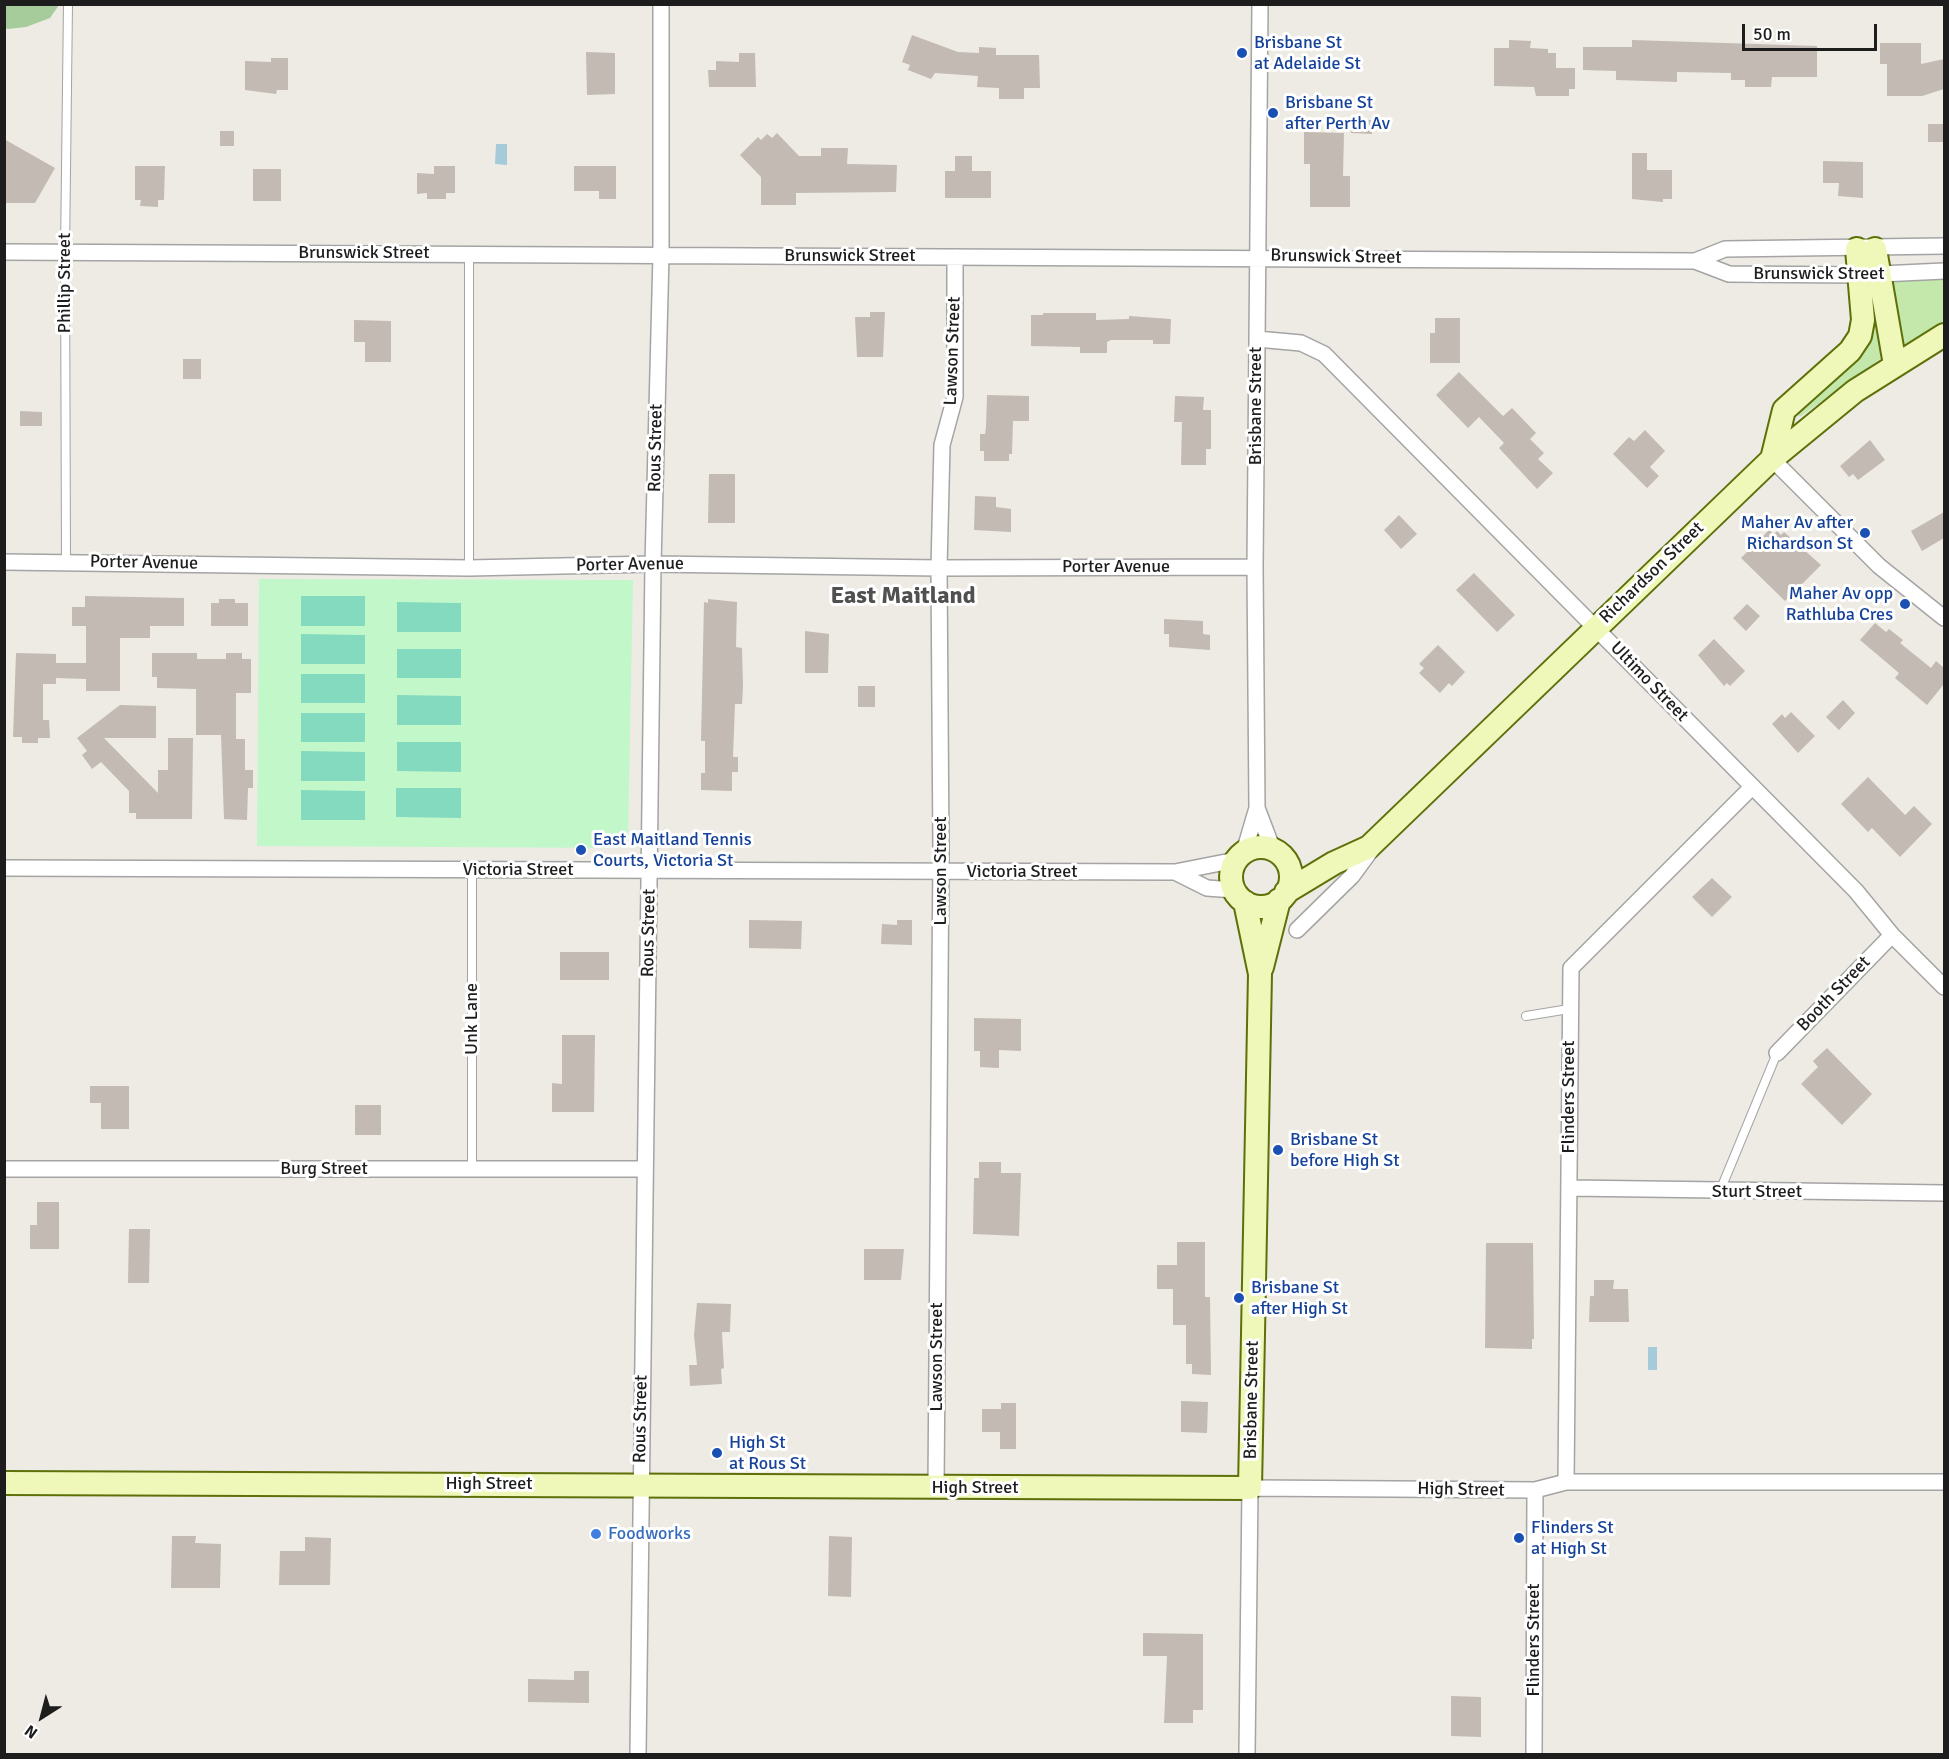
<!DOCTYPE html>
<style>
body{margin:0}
#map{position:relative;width:1949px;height:1759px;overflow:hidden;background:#eeebe4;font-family:Signika,sans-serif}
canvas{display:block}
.frame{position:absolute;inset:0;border:6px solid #1d1d1d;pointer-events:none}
.north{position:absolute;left:12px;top:1687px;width:60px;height:60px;-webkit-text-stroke:4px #fff;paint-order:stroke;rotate:216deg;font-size:16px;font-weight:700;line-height:24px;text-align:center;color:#1d1d1d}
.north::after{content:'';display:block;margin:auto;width:21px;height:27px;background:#1d1d1d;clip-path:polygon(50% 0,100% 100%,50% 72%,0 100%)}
.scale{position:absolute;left:1742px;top:24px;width:135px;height:27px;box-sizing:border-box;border:3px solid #1d1d1d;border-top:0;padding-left:8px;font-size:18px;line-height:21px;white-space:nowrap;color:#1d1d1d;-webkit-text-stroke:4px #fff;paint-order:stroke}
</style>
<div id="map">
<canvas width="1949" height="1759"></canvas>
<div class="frame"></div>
<div class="north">N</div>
<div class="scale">50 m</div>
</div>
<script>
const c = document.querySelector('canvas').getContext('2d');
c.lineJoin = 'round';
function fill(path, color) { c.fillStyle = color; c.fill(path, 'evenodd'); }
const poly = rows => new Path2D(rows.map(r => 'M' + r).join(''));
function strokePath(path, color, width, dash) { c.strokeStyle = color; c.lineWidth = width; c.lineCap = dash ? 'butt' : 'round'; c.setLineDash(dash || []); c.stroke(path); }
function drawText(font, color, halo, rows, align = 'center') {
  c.font = font + ' Signika,sans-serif'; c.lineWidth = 6; c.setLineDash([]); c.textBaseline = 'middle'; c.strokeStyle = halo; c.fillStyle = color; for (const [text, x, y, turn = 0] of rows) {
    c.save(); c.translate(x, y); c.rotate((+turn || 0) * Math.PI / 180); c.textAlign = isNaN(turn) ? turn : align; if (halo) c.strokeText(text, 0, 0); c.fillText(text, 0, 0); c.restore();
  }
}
fill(poly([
 [1944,276,1944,321,1900,348,1891,282],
 [1872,291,1883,357,1800,417,1798,415,1857,354]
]), '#c4e7ab');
fill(poly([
 [4,5,5,4,59,5,50,18,26,27,8,29,5,28]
]), '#a5cc9a');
fill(poly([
 [259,579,633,580,628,839,620,848,257,846]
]), '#c2f7ca');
fill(poly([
 [301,596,365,596,365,626,301,626],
 [397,602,461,603,461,632,397,632],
 [301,634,365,635,365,664,301,664],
 [397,649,461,649,461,678,397,678],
 [301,674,365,674,365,703,301,703],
 [397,695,461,696,461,725,397,725],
 [301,713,365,713,365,742,301,742],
 [397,742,461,742,461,772,397,771],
 [301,751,365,752,365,781,301,781],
 [396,788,461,788,461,818,396,817],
 [301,790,365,791,365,820,301,820]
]), '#84dabf');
fill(poly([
 [496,144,507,144,507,165,495,164],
 [1648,1347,1657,1347,1657,1370,1648,1370]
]), '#a5cbda');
fill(poly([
 [912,35,958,52,979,53,979,47,996,48,996,55,1039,55,1040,88,1024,88,1024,99,999,99,999,88,977,87,978,76,935,73,931,79,908,70,910,65,902,62],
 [1509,40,1531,41,1530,48,1548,49,1548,53,1556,53,1556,68,1575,68,1575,89,1569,89,1569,96,1536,96,1534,87,1494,86,1494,48,1509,48],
 [1632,40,1817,46,1817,77,1772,77,1771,87,1745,87,1745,80,1731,80,1731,73,1677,72,1677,82,1616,80,1616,71,1583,70,1583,47,1632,47],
 [1880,43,1921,43,1921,64,1944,59,1944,89,1922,96,1887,96,1887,64,1880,64],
 [586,52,615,53,615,94,587,95],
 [739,53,755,53,756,87,709,87,708,70,716,70,716,61,739,62],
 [271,58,288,58,288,90,277,90,276,94,245,90,245,61,271,62],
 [1350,120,1372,120,1372,134,1351,133],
 [1928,124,1943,124,1943,142,1928,142],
 [220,131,234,131,234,146,220,146],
 [1304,132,1344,133,1343,176,1350,176,1350,207,1310,207,1310,164,1304,164],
 [777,133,799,156,821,156,821,148,848,148,847,164,897,165,896,192,796,193,796,205,761,205,761,177,740,155,758,137,761,140,767,134,772,138],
 [4,139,55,168,35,203,4,203],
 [1632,153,1647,153,1647,170,1672,170,1672,199,1663,199,1663,202,1632,199],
 [955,156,972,156,972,171,991,171,991,198,945,198,945,171,955,171],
 [1823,161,1863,162,1863,198,1838,196,1839,183,1823,183],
 [135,166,165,166,164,200,158,200,158,207,140,206,141,200,135,200],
 [434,166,455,166,455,193,446,193,446,199,427,199,427,193,417,194,417,173,434,174],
 [574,166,616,166,616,199,599,199,599,191,574,191],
 [253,169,281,169,281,201,253,201],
 [870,312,885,312,883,357,857,357,855,317,870,317],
 [1043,313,1096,313,1096,320,1129,319,1129,316,1171,319,1170,344,1153,344,1153,340,1111,340,1107,342,1107,353,1080,353,1080,347,1031,346,1031,315,1043,315],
 [1435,318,1460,318,1460,363,1430,363,1430,333,1435,333],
 [354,320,391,321,391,362,365,362,365,342,354,342],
 [183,359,201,359,201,379,183,379],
 [1459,372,1503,416,1512,408,1536,433,1530,439,1544,453,1538,459,1553,473,1537,489,1499,448,1504,443,1479,417,1468,428,1436,395],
 [987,395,1029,396,1029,421,1013,421,1012,454,1009,454,1009,461,984,461,984,451,980,451,980,434,985,434,986,427],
 [1175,396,1204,397,1203,410,1211,410,1211,449,1206,449,1206,465,1181,465,1182,422,1174,422],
 [20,411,42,412,42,426,20,426],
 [1645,430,1665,451,1650,467,1659,476,1647,488,1613,454,1629,437,1634,441],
 [1870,440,1885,460,1858,480,1853,474,1849,477,1840,466],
 [709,474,735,474,735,523,708,523],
 [975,496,996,497,996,507,1011,509,1011,532,974,530],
 [1944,512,1944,538,1922,551,1911,531],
 [1399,515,1417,534,1401,549,1384,530],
 [1769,530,1774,534,1777,531,1781,535,1784,532,1821,565,1785,601,1741,558],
 [1474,573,1515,615,1497,632,1456,590],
 [85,596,184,598,184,626,150,626,150,638,120,638,120,691,86,691,86,679,56,678,56,684,43,684,43,720,49,720,50,738,38,738,38,743,22,743,22,737,13,737,16,653,56,654,56,663,86,663,86,626,72,626,72,607,85,607],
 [219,599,235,599,235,603,248,603,248,626,211,626,211,603,219,603],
 [708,599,737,602,736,647,742,648,743,687,742,704,735,704,733,757,738,757,738,772,732,772,732,791,701,790,701,773,705,773,705,741,701,741,704,602,708,603],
 [1747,604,1760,616,1746,631,1733,618],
 [1164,619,1203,621,1203,634,1210,635,1210,650,1169,647,1169,634,1164,634],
 [1875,623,1886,632,1889,629,1903,640,1900,643,1931,668,1936,661,1944,668,1944,684,1927,705,1895,678,1899,673,1860,640],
 [805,631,829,634,828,673,805,673],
 [1714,639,1745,671,1730,686,1727,683,1724,686,1698,655],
 [1438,645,1465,672,1452,686,1449,683,1440,693,1419,673,1424,668,1419,664],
 [152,653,197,653,197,659,226,659,226,653,242,653,242,659,251,659,251,693,236,693,236,739,245,739,245,770,253,770,253,788,248,788,247,820,224,819,221,735,196,735,196,689,157,688,157,677,152,677],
 [858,686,875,686,875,707,858,707],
 [1843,700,1855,713,1839,730,1826,717],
 [120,705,156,706,156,738,104,738,158,793,158,770,168,770,168,738,193,738,192,819,136,819,136,813,129,813,129,791,101,762,92,769,82,755,87,751,77,738],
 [1791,712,1815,736,1798,753,1772,724,1782,714,1785,718],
 [1868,777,1905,815,1914,806,1932,824,1900,857,1872,828,1868,832,1841,804],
 [1712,878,1732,897,1712,917,1692,897],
 [749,920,802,921,801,949,749,948],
 [897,920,912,920,912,945,881,944,882,924,897,925],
 [560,952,609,952,609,980,560,980],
 [974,1018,1021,1019,1021,1051,999,1050,999,1068,980,1067,980,1051,974,1051],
 [562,1035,595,1035,594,1112,552,1112,552,1083,562,1084],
 [1827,1048,1872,1094,1842,1125,1801,1084,1818,1067,1813,1061],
 [90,1086,129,1086,129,1129,101,1129,101,1103,90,1103],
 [355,1105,381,1105,381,1135,355,1135],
 [979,1162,1001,1162,1001,1173,1021,1173,1019,1236,973,1234,974,1178,979,1178],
 [37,1202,59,1202,59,1249,30,1249,30,1225,37,1225],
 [129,1229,150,1229,149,1283,128,1283],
 [1177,1242,1205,1242,1205,1297,1210,1297,1211,1375,1192,1374,1192,1364,1186,1364,1186,1325,1173,1325,1173,1289,1157,1289,1157,1265,1177,1265],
 [1486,1243,1533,1243,1534,1339,1532,1339,1532,1349,1485,1348],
 [864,1249,904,1249,901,1280,864,1280],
 [1594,1280,1614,1280,1613,1289,1628,1289,1629,1322,1589,1322,1590,1296,1594,1296],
 [697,1303,731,1304,730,1332,722,1332,724,1368,721,1369,722,1384,690,1386,689,1365,697,1365,694,1335],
 [1181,1401,1208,1402,1207,1433,1181,1432],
 [1001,1403,1016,1403,1016,1449,1000,1449,1000,1432,982,1432,982,1409,1001,1409],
 [172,1536,196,1536,195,1543,221,1544,220,1588,171,1588],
 [829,1536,852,1537,851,1597,828,1596],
 [305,1537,331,1538,330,1585,279,1585,280,1551,305,1551],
 [1143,1633,1203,1634,1203,1710,1193,1710,1193,1723,1164,1723,1167,1656,1143,1656],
 [574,1671,589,1671,589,1703,528,1702,528,1679,574,1680],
 [1451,1696,1481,1697,1481,1737,1451,1736]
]), '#c2bab3');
const service = poly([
 [469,254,469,568],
 [66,562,65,252,68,4],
 [472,869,472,1169],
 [1526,1016,1569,1009],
 [1720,1191,1777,1053]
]);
const minor = poly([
 [4,252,1695,261,1729,274,1859,275,1944,271],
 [1695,261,1725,249,1944,246],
 [1257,339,1301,343,1324,354,1856,891,1892,935,1944,987],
 [1772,459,1879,566,1944,618],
 [4,562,469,568,653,564,939,568,1255,567],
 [1257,808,1273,850],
 [1244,852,1257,808,1255,567,1260,4],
 [4,868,1175,872,1236,860],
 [1175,872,1207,888,1234,890],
 [1297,930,1352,876,1374,846],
 [1777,1053,1892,935],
 [4,1169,644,1169],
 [1569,1188,1944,1193],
 [1566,1482,1571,968,1752,787],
 [936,1488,941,852,939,568,942,445,955,397,955,257],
 [638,1754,653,564,661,255,661,4],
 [1247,1754,1250,1488,1535,1490,1566,1482,1944,1482],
 [1534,1754,1535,1490]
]);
const secondary = poly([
 [1875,249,1895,365],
 [1772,459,1784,410,1850,351,1860,336,1863,320,1857,249],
 '1231 877a30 30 0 1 1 60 0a30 30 0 1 1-60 0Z',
 [1286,892,1334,863,1369,847,1772,459,1855,391,1944,335],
 [1262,967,1279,900],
 [4,1483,1250,1488,1260,974,1245,902]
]);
strokePath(service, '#a4a4a4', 10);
strokePath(minor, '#a4a4a4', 18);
strokePath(secondary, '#5d7009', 26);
strokePath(service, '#fff', 8);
strokePath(minor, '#fff', 15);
strokePath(secondary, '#eff7b9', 22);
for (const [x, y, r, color] of [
 [1242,53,6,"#1a4fb4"],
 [1273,113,6,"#1a4fb4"],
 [1865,533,6,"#1a4fb4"],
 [1905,604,6,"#1a4fb4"],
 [581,850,6,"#1a4fb4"],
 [1278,1150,6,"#1a4fb4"],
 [1239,1298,6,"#1a4fb4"],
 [717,1453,6,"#1a4fb4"],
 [596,1534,6,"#3f7fe0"],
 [1519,1538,6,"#1a4fb4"]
]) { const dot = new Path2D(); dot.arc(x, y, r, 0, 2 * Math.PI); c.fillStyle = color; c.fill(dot); strokePath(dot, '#fff', 2); }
drawText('18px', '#164399', '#fff', [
 ["Brisbane St",1254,43],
 ["at Adelaide St",1254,64],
 ["Brisbane St",1285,103],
 ["after Perth Av",1285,124],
 ["Maher Av after",1853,523,"right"],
 ["Richardson St",1853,544,"right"],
 ["Maher Av opp",1893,594,"right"],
 ["Rathluba Cres",1893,615,"right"],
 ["East Maitland Tennis",593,840],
 ["Courts, Victoria St",593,861],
 ["Brisbane St",1290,1140],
 ["before High St",1290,1161],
 ["Brisbane St",1251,1288],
 ["after High St",1251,1309],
 ["High St",729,1443],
 ["at Rous St",729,1464],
 ["Flinders St",1531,1528],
 ["at High St",1531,1549]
], 'left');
drawText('18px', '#1d1d1d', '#fff', [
 ["Brunswick Street",364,253],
 ["Brunswick Street",850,256],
 ["Brunswick Street",1336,257,1],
 ["Brunswick Street",1819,274],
 ["Phillip Street",65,283,-90],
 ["Lawson Street",953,351,-88],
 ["Brisbane Street",1256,406,-90],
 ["Rous Street",656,448,-89],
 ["Porter Avenue",144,563,1],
 ["Porter Avenue",630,565,-1],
 ["Porter Avenue",1116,567],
 ["Richardson Street",1652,573,-44],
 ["Ultimo Street",1649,682,46],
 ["Victoria Street",518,870],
 ["Lawson Street",941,871,-90],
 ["Victoria Street",1022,872],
 ["Rous Street",649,933,-89],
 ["Booth Street",1834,994,-46],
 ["Unk Lane",472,1019,-90],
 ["Flinders Street",1569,1097,-90],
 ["Burg Street",324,1169],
 ["Sturt Street",1757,1192],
 ["Lawson Street",937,1357,-90],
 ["Brisbane Street",1252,1400,-89],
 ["Rous Street",641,1419,-89],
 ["High Street",489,1484],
 ["High Street",975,1488],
 ["High Street",1461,1490,1],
 ["Flinders Street",1534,1640,-90]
]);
drawText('18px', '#366cbe', '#fff', [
 ["Foodworks",608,1534]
], 'left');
drawText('bold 24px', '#505050', '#fff', [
 ["East Maitland",903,597]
]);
</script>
